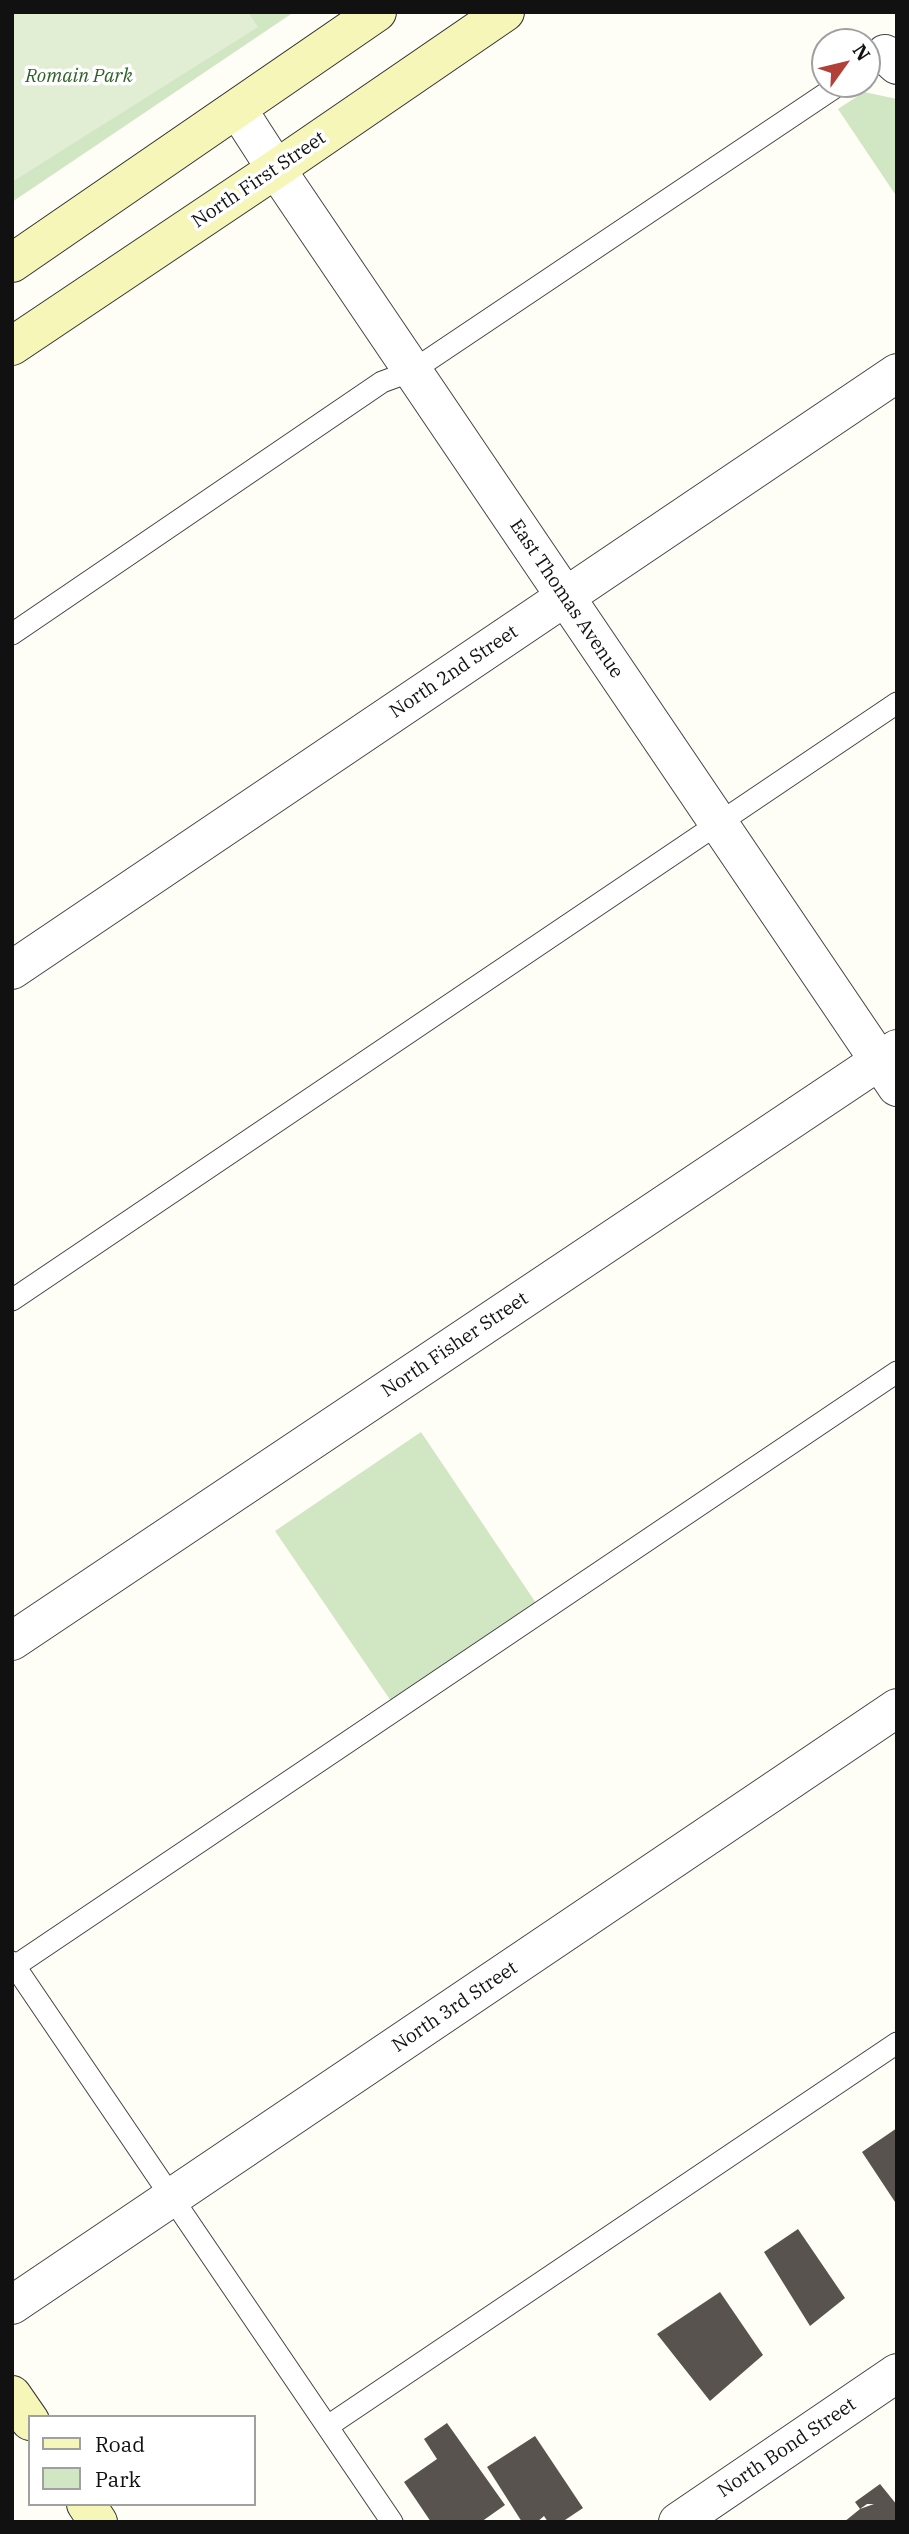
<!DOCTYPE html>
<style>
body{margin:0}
#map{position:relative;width:909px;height:2534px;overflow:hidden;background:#fefdf6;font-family:"IBM Plex Serif",serif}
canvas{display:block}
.frame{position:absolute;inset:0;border:14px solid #111;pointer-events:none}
.legend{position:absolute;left:28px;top:2415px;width:228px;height:91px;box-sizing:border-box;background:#fff;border:2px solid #a0a0a0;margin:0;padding:9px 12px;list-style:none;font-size:21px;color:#111}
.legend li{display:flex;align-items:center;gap:14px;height:35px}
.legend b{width:35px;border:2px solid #a0a0a0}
.north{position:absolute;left:811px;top:28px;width:70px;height:70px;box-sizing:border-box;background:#fff;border:2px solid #a0a0a0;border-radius:50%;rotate:56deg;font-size:19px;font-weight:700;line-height:28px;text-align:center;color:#111}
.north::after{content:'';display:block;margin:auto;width:24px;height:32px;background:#b23f38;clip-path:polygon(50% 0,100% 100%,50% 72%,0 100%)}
</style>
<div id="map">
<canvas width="909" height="2534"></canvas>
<div class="frame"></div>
<ul class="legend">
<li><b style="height:9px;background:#f6f6b9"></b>Road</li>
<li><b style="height:19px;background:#d1e6c2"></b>Park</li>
</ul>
<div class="north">N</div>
</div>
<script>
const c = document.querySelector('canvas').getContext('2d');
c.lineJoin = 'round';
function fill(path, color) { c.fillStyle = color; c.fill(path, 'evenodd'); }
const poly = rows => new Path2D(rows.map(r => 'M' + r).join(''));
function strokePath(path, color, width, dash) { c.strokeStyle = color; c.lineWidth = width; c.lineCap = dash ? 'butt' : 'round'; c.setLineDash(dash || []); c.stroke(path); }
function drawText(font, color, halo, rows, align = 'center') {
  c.font = font + ' "IBM Plex Serif",serif'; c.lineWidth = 7; c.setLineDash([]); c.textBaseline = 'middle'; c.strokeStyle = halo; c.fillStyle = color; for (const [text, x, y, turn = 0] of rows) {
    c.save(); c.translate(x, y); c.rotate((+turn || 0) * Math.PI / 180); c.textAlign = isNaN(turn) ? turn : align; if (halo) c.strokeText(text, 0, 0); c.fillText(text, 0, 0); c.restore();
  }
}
fill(poly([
 [12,12,294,12,12,202],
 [864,92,897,99,897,197,838,109],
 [421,1432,538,1606,393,1704,275,1531]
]), '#d1e6c2');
fill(poly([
 [12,12,248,12,258,27,12,182]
]), '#e2eed3');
fill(poly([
 [897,2128,897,2205,862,2152],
 [798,2229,845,2298,810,2326,764,2252],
 [720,2292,763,2355,710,2401,657,2334],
 [447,2423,505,2505,481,2522,431,2522,404,2482,437,2459,424,2439],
 [535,2436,583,2508,562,2522,548,2522,544,2516,537,2522,522,2522,487,2467],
 [880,2484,897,2505,897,2522,844,2522,860,2509,874,2504,867,2504,860,2509,855,2502]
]), '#58534e');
const lane = poly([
 [12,634,382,382,412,371,840,84],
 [12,1300,897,703],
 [12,1962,392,2522],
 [15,1966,897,1372],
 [328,2426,897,2043]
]);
const street = poly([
 [885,54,897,65],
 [238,110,276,169,897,1087],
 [12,970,897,373],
 [12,1641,897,1049],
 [12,2305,897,1708],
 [678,2522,897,2373]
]);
const secondary = poly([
 [12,263,377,12],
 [12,346,276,169,505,12],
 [12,2395,30,2421],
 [86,2504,98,2522]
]);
strokePath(lane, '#444', 23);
strokePath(street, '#444', 40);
strokePath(secondary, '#333', 40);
strokePath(lane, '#fff', 21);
strokePath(street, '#fff', 38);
strokePath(secondary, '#f6f6b9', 38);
drawText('italic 19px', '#2e6227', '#fff', [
 ["Romain Park",79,77]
]);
drawText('19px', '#111', '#fff', [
 ["North First Street",259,180,-34],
 ["East Thomas Avenue",566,599,56],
 ["North 2nd Street",454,672,-34],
 ["North Fisher Street",455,1345,-34],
 ["North 3rd Street",455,2007,-34],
 ["North Bond Street",787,2448,-34]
]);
</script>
